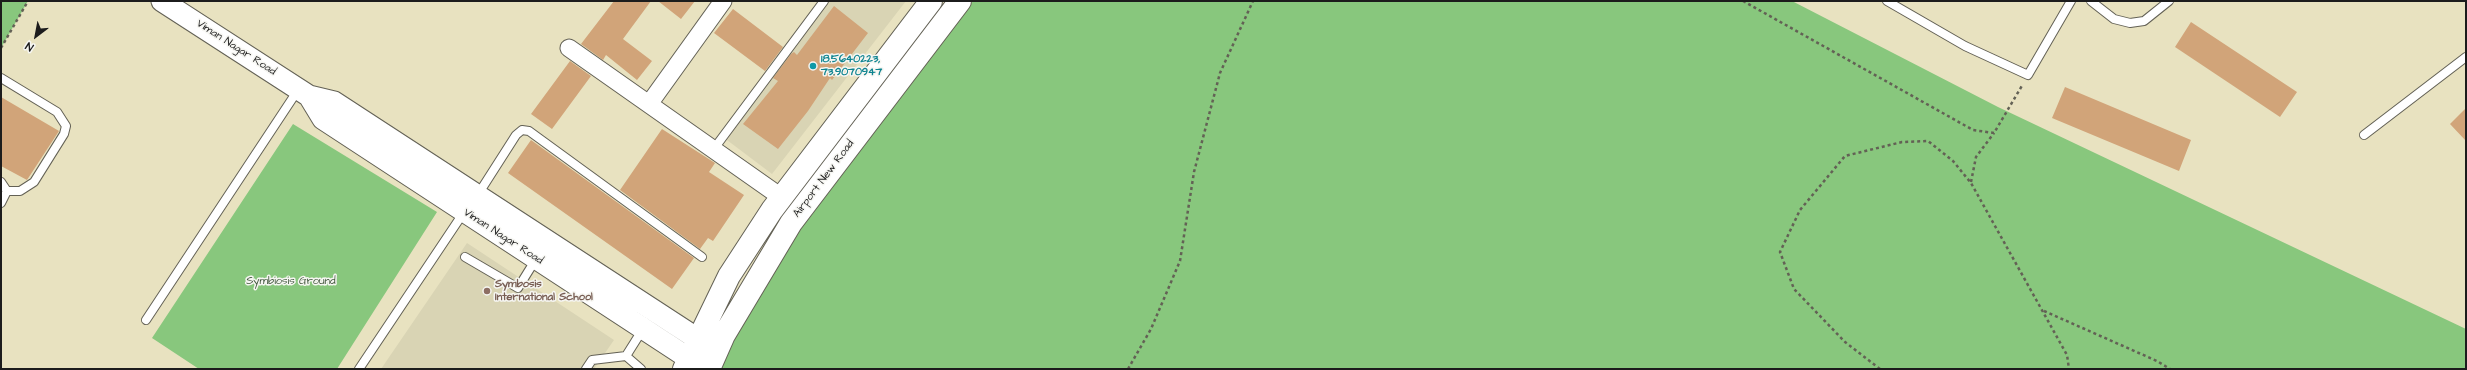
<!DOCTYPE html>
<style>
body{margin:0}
#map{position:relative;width:2467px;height:370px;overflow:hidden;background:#e8e2c0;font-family:"Architects Daughter",sans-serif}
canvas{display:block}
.frame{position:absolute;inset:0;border:2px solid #1c1c1c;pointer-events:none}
.north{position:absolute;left:16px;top:16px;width:40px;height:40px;-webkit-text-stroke:3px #f6f6f2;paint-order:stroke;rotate:212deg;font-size:11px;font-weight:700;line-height:16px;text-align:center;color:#1c1c1c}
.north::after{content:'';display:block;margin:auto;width:14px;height:18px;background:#1c1c1c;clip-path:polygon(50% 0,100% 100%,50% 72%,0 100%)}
</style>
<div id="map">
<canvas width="2467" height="370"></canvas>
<div class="frame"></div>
<div class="north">N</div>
</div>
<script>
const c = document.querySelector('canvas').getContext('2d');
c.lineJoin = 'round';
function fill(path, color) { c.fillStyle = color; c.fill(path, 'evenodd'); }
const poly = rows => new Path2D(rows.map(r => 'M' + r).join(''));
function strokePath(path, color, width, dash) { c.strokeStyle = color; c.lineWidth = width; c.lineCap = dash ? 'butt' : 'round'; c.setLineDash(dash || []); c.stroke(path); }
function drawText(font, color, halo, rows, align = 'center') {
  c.font = font + ' "Architects Daughter",sans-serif'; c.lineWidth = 3; c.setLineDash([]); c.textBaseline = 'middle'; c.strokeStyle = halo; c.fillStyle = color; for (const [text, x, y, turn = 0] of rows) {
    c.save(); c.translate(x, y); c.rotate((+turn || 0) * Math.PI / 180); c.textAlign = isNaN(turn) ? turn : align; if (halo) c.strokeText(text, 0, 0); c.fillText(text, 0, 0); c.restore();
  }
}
fill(poly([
 [820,1,906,1,772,174,719,134],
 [467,243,614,340,594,369,381,369]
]), '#d9d4b4');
fill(poly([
 [1,1,28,1,1,48],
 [973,1,1792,1,1998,107,2466,329,2466,369,718,369,781,251],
 [293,124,437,212,337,369,199,369,152,338]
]), '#88c77d');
fill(poly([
 [614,1,651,1,623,39,652,61,637,80,606,55,603,60,581,44],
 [658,1,695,1,681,19],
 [834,6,868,33,832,80,830,78,808,111,778,149,743,124,778,81,773,78,791,54,794,52,797,55],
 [733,9,783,47,765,71,714,33],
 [2191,22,2297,92,2280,117,2175,47],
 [570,61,591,76,552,129,531,114],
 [2065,87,2191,140,2179,171,2052,118],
 [1,97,59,131,27,180,1,166],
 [2466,108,2466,141,2450,124],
 [662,129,715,163,709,172,744,195,713,241,708,238,700,249,620,190],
 [531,140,694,258,672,289,508,173]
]), '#d1a479');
const service = poly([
 [1887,1,1965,46,2028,75,2071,1],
 [2091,1,2114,19,2130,23,2144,21,2169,1],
 [1,78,57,112,66,126,64,134,34,182,20,191,7,191],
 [2364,135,2466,57],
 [713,150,824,1],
 [1,182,7,191,1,203],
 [477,196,516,135,522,130,529,131,702,257],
 [465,257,518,288,536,259],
 [146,320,298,90],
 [626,356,641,369],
 [359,369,464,212],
 [586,369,592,360,626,356,643,329]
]);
const minor = poly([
 [569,48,781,197],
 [649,104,723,1]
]);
const tertiary = poly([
 [162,1,309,96,334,102,713,349],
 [309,96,323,119,705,369]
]);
const secondary = poly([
 [684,369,729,276,772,210,931,1],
 [709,369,724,335,791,223,960,1]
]);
strokePath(service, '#636155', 10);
strokePath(minor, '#636155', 19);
strokePath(tertiary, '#636155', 23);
strokePath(secondary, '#636155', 24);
strokePath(poly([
 [1743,1,1973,130,1994,133,2023,84],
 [1,48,28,1],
 [1971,182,1976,157,1994,133],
 [2044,311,2157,361,2170,369],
 [1128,369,1151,329,1180,261,1194,172,1220,73,1253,1],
 [1880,369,1845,342,1794,289,1780,252,1800,210,1845,156,1902,142,1928,141,1953,161,1971,183,2067,355,2069,369]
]), '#636155', 2.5, [3, 3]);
strokePath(service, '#fff', 8);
strokePath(minor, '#fff', 17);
strokePath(tertiary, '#fff', 21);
strokePath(secondary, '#fff', 22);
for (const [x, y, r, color] of [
 [813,66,4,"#0f9aa8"],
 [487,291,4,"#8d6e63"]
]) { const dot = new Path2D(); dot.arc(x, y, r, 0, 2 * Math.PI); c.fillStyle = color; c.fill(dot); strokePath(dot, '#f6f6f2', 1.5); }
drawText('11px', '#1c1c1c', '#f6f6f2', [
 ["Viman Nagar Road",236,48,33],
 ["Airport New Road",824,179,-53],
 ["Viman Nagar Road",503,237,33]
]);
drawText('bold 11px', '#0d838f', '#f6f6f2', [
 ["18.5640223,",821,60],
 ["73.9070947",821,73]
], 'left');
drawText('11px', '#42583e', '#f6f6f2', [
 ["Symbiosis Ground",291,282]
]);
drawText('bold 11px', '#785e54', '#f6f6f2', [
 ["Symbosis",495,285],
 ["International School",495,298]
], 'left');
</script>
